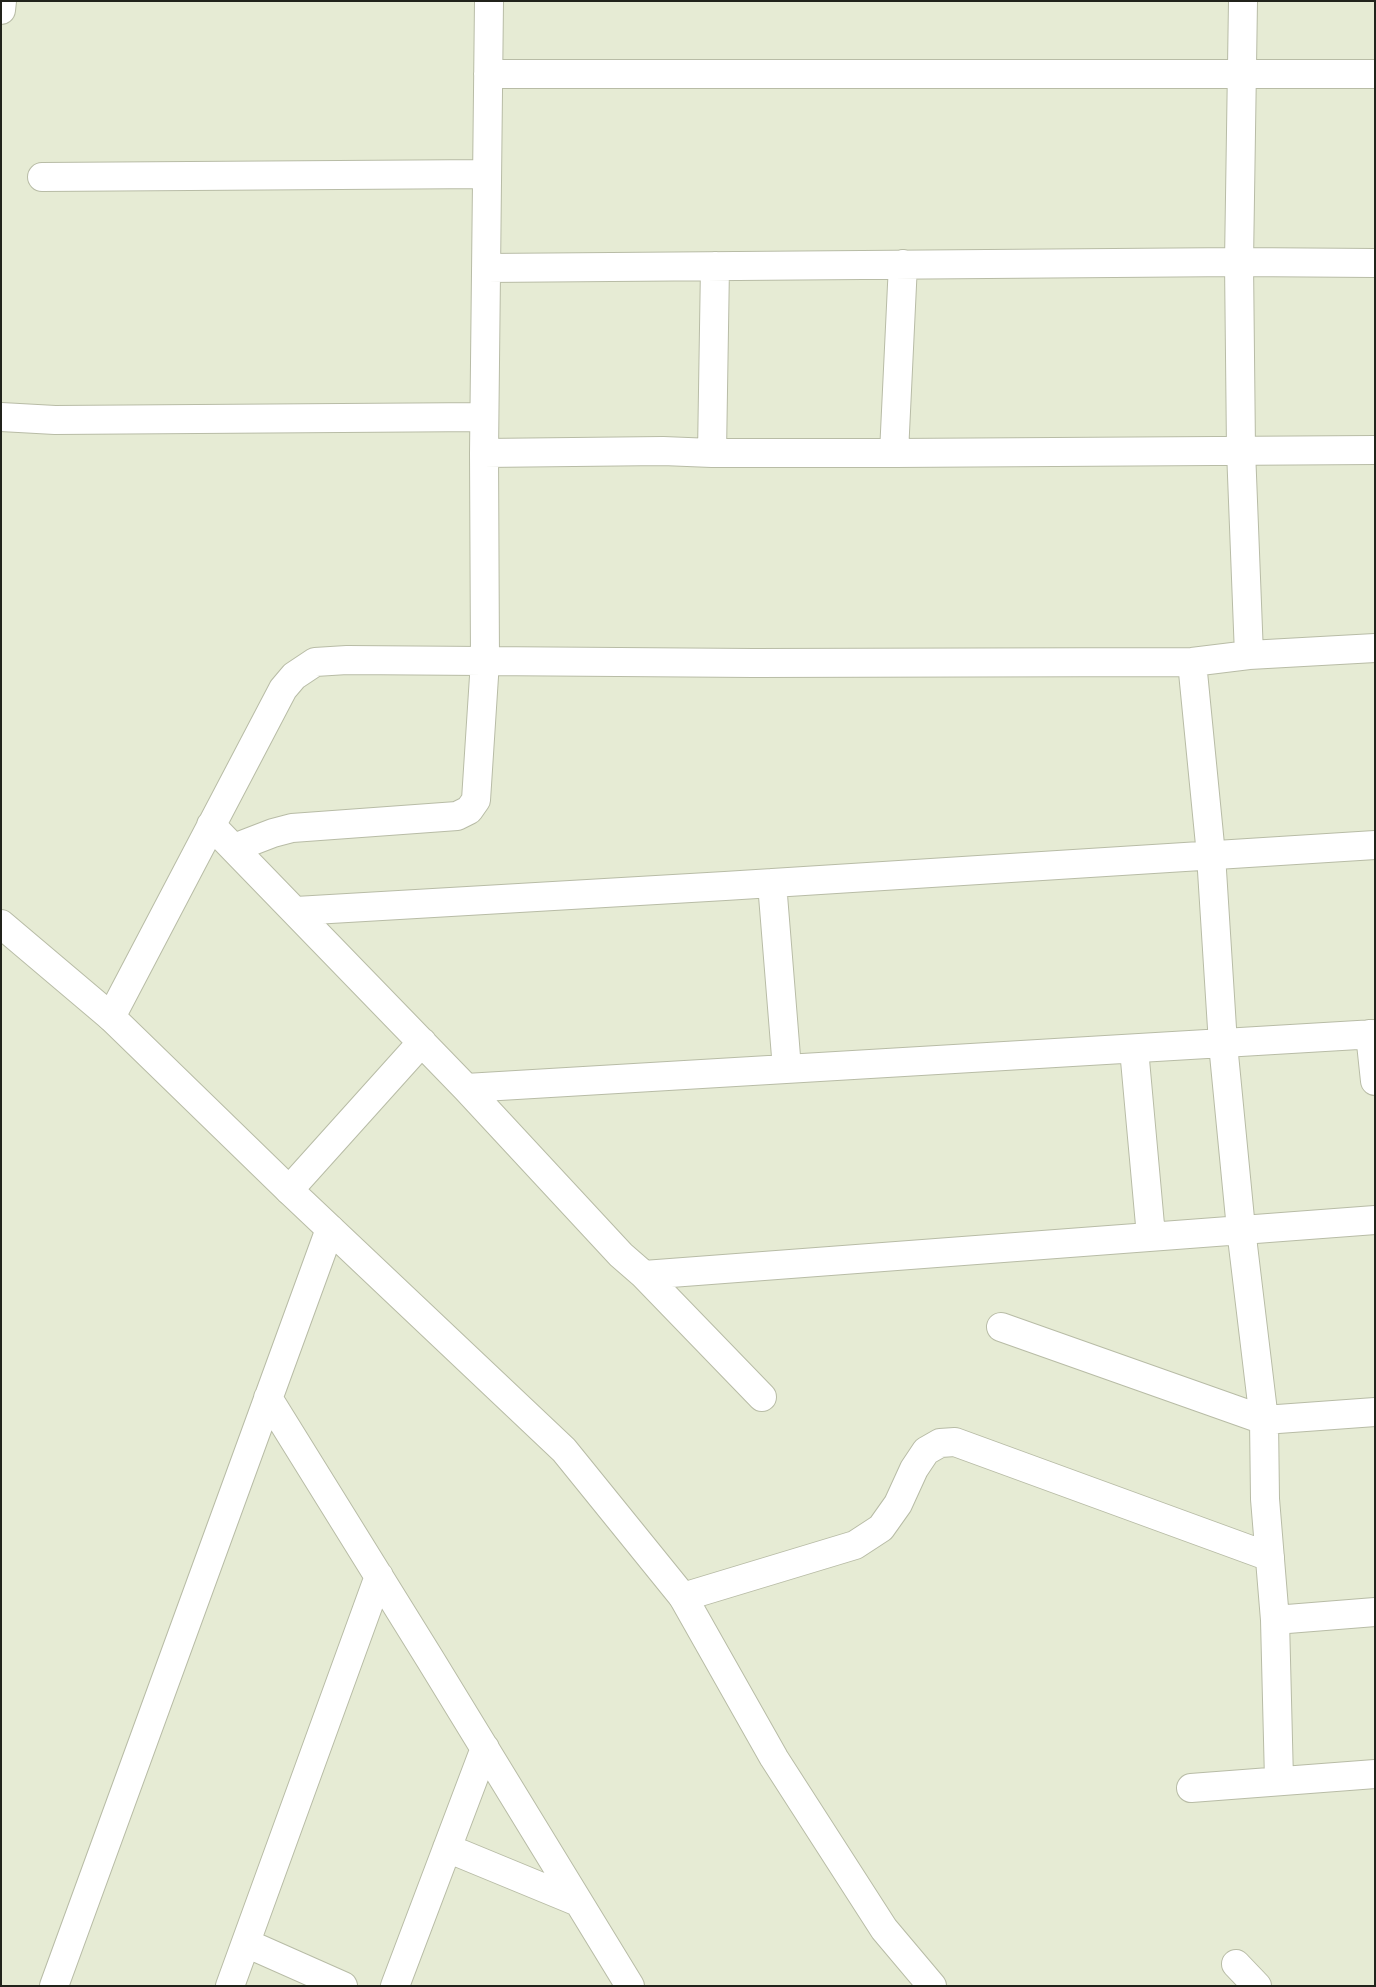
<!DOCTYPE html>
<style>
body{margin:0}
#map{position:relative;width:1376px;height:1987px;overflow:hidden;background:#e6ebd4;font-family:"Noto Sans",sans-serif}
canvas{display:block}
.frame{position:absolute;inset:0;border:2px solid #21231b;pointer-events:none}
</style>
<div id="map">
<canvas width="1376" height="1987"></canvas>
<div class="frame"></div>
</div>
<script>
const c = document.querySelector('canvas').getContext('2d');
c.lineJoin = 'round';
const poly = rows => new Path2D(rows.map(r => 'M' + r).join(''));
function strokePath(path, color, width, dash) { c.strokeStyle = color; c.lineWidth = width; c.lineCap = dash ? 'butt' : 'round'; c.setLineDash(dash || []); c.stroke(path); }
const street = poly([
 [1243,1,1239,262,1241,450,1249,655],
 [1,10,2,1],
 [488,74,1375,74],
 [42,177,487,174],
 [486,268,1239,262,1375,263],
 [1,417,55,420,484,417],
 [484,453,663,451,712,453,894,453,1375,450],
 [712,453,715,266],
 [894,453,903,264],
 [1192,662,1211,855,1223,1044,1241,1229,1264,1420,1265,1499,1275,1620,1279,1780],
 [211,825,466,1088,621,1255,644,1275,1375,1220],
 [234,848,273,833,292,828,457,816,469,810,476,800,485,661,484,453,489,1],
 [772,883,787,1069],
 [296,911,725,886,1375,845],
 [111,1017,283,689,294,676,315,662,347,660,754,663,1192,662,1249,655,1375,648],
 [1370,1034,1375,1081],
 [1134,1049,1151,1236],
 [466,1088,1375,1034],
 [289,1190,422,1042],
 [644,1275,762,1397],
 [1001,1327,1264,1420,1375,1412],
 [268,1398,430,1659,630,1986],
 [683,1597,855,1545,881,1528,898,1504,914,1469,926,1451,940,1443,955,1442,1270,1557],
 [1275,1620,1375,1612],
 [1191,1788,1375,1774],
 [447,1848,578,1902],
 [246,1943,343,1986],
 [1236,1964,1257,1986],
 [54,1986,330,1229],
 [230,1986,379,1576],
 [395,1986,485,1748]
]);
const secondary = poly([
 [1,924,111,1017,289,1190,564,1450,683,1597,774,1758,884,1929,932,1986]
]);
strokePath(street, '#b8bca6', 30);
strokePath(secondary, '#b8bca6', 30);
strokePath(street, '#fff', 28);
strokePath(secondary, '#fff', 28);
</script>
